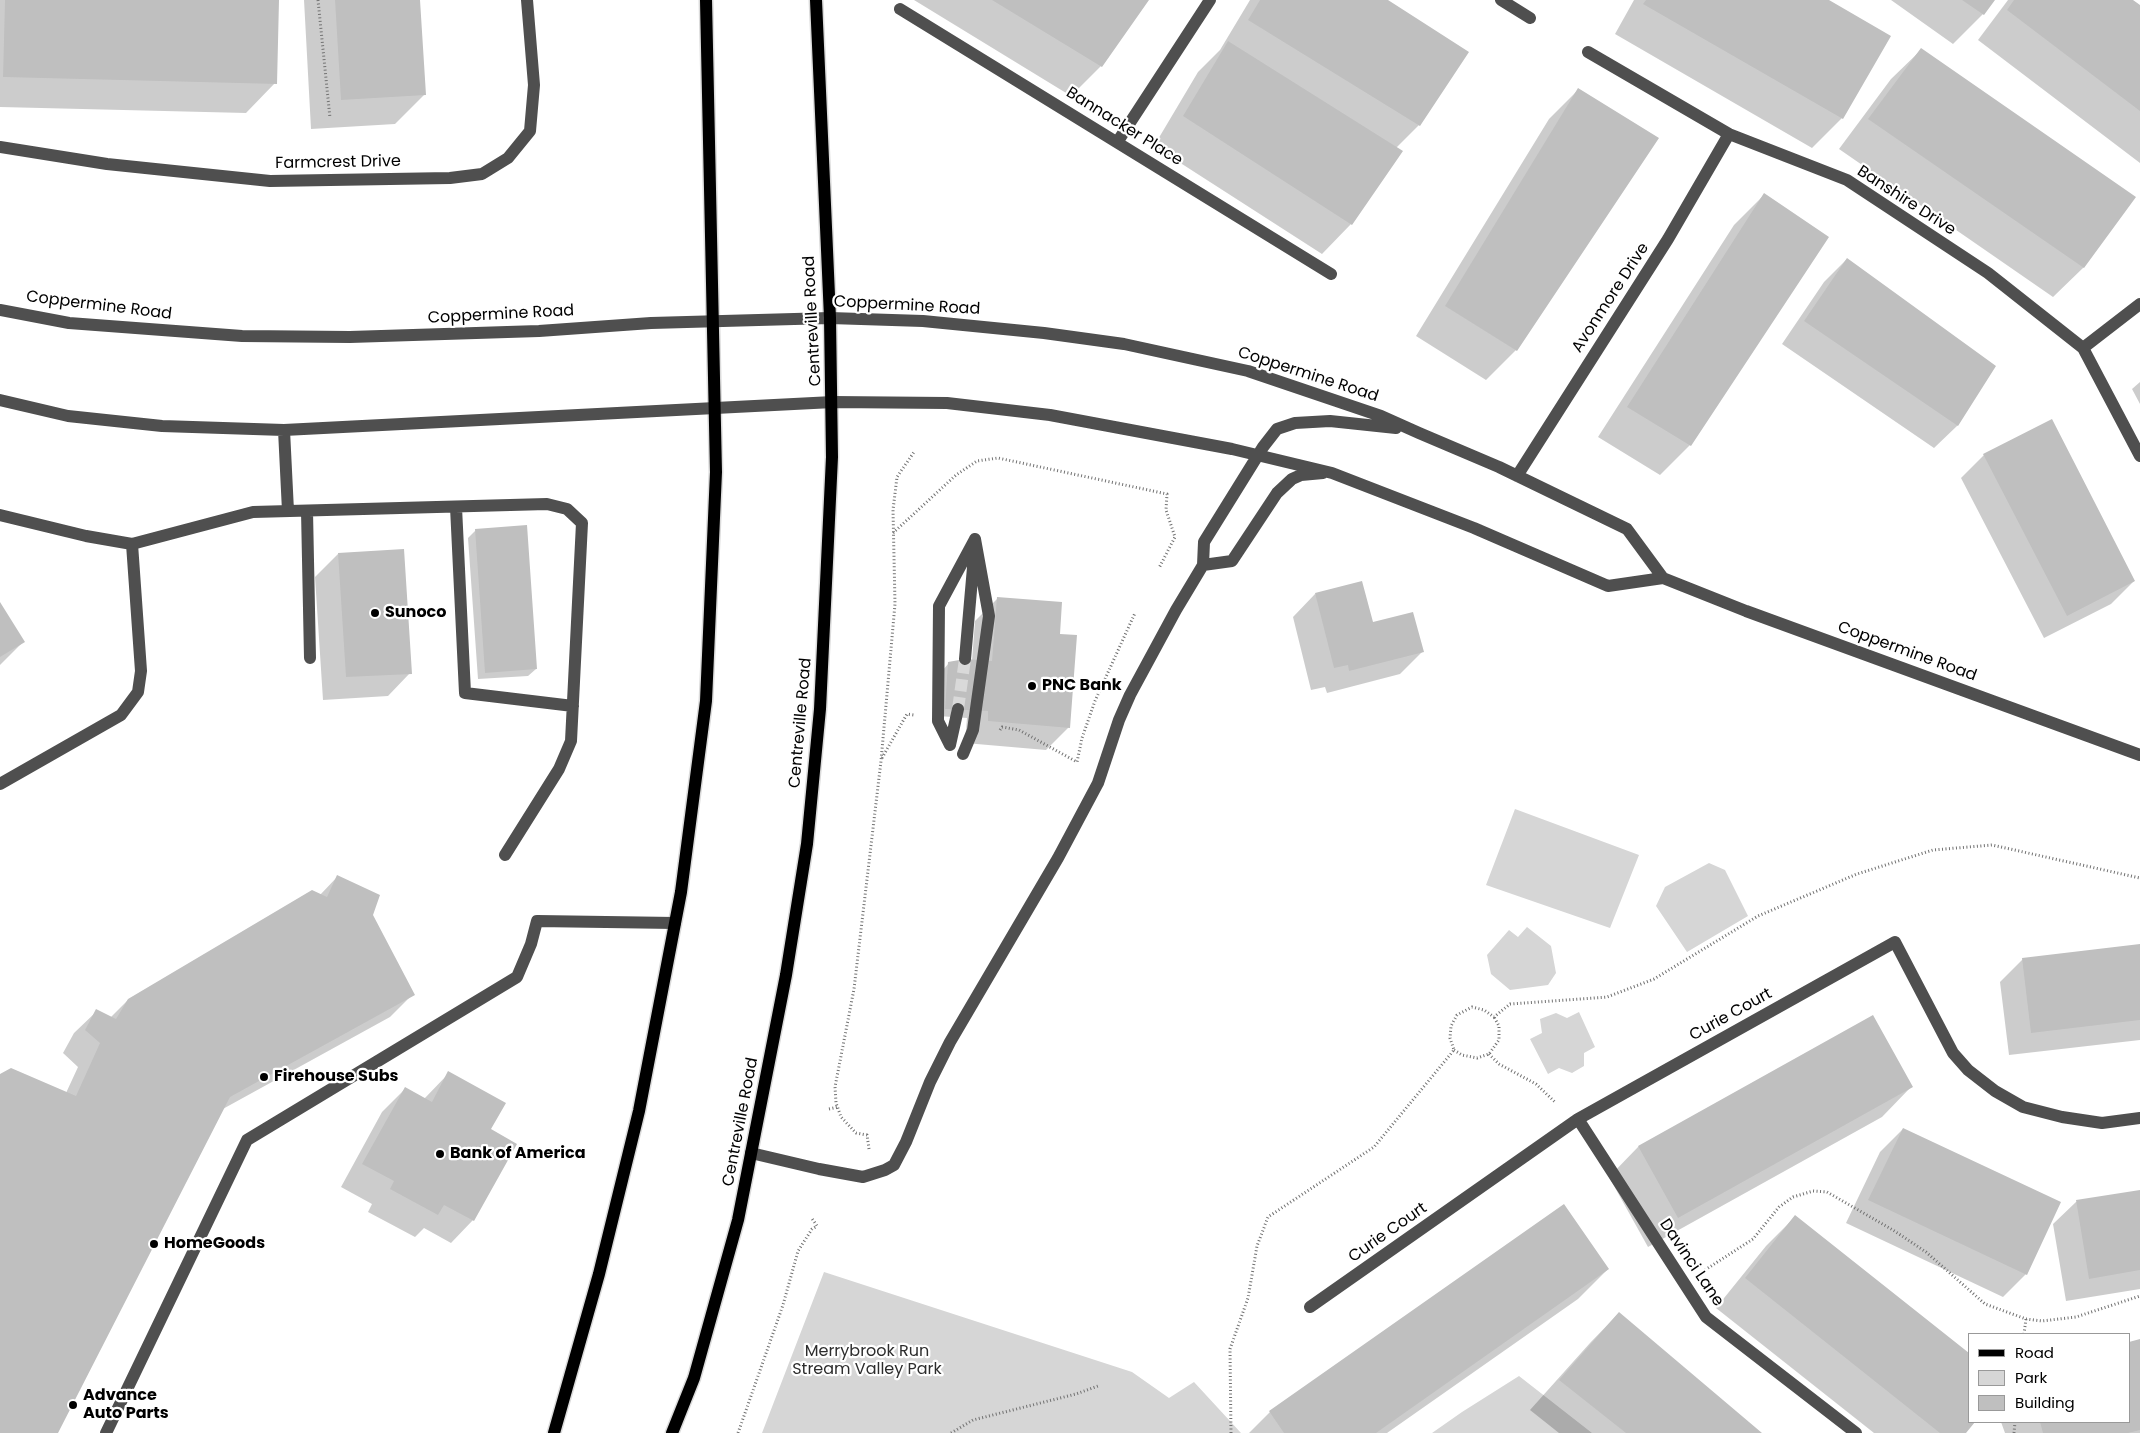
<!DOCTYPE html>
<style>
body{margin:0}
#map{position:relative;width:2140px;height:1433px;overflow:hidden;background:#fff;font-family:Poppins,sans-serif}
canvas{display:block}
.legend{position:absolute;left:1968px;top:1333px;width:162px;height:90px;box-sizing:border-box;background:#fff;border:1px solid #999;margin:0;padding:6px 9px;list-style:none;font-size:15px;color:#000}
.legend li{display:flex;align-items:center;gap:10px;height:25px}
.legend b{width:25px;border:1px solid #999}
</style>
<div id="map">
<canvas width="2140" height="1433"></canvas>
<ul class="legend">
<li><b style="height:6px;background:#000"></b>Road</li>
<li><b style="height:14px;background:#d6d6d6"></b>Park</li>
<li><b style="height:14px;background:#bfbfbf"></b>Building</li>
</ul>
</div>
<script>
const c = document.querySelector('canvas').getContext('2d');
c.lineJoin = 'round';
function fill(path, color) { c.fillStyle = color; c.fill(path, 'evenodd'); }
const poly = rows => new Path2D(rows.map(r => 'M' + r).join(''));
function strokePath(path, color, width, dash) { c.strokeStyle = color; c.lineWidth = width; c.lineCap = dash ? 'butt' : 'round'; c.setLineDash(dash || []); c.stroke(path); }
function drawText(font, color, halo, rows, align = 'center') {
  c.font = font + ' Poppins,sans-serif'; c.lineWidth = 4.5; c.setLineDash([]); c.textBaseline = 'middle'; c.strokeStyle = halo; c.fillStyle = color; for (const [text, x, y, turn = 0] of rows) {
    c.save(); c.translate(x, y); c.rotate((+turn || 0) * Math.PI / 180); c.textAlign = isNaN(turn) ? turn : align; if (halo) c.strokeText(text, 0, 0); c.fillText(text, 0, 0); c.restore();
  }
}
fill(poly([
 [1515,809,1639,855,1610,928,1486,885],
 [1709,863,1725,870,1748,916,1687,952,1656,906,1665,887],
 [1527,927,1551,946,1556,973,1548,985,1510,990,1491,974,1487,955,1509,930,1518,937],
 [1579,1012,1595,1047,1584,1053,1584,1066,1572,1073,1559,1068,1548,1074,1530,1039,1542,1033,1540,1019,1556,1013,1567,1018],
 [824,1272,1132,1372,1169,1398,1194,1382,1241,1433,762,1433],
 [1519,1376,1592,1433,1432,1433,1462,1412]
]), '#d6d6d6');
fill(poly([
 [0,0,278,0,275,83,246,113,0,107],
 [304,0,419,0,424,95,395,124,311,129],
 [914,0,1148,0,1101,66,1071,96],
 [1250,0,1385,0,1467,52,1419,125,1396,148,1351,224,1322,254,1154,146,1198,72,1220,50],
 [1634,0,1826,0,1889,36,1842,118,1812,148,1615,34],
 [1891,0,1993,0,1983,14,1953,44],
 [2008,0,2131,0,2140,7,2140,163,1978,40],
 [1921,50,2134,197,2083,268,2053,297,1839,149,1891,79],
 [1578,90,1516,350,1486,380,1416,336,1549,119],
 [1764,195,1690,445,1660,475,1598,437,1734,225],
 [1847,259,1994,366,1957,426,1934,448,1782,344,1824,282],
 [2140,382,2140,404,2132,389],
 [1984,455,2134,581,2111,604,2044,638,1961,478],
 [476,530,536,669,528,676,478,679,468,538],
 [338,554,410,673,388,696,323,700,315,577],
 [1315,594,1372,624,1422,652,1400,674,1327,693,1325,687,1311,690,1293,617],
 [998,598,1058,635,1069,727,1046,750,965,743,967,718,938,716,942,671,949,663,972,661,975,621],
 [0,604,23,642,0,665],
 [338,876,372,915,413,994,390,1017,221,1110,57,1433,0,1433,0,1075,66,1093,78,1067,63,1053,74,1033,97,1011,110,1018,128,1000,320,895],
 [2140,945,2140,1040,2009,1055,2000,982,2023,959],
 [1873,1017,1911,1087,1882,1117,1648,1247,1609,1177,1638,1147],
 [449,1073,489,1129,473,1220,451,1243,424,1228,415,1237,368,1212,372,1204,341,1187,382,1112,405,1089,424,1099],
 [1903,1129,2026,1274,2003,1297,1846,1223,1880,1152],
 [2140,1191,2140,1289,2066,1301,2053,1224,2076,1202],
 [1563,1206,1608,1269,1578,1299,1387,1433,1249,1433,1270,1412],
 [1795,1217,1969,1422,1973,1422,1964,1433,1874,1433,1716,1308,1766,1246],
 [1619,1313,1760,1433,1559,1433,1530,1410,1590,1343],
 [2140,1340,2140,1433,2005,1433,2001,1422,2129,1422,2129,1343]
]), '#0003');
fill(poly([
 [5,0,279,0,277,84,3,77],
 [335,0,420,0,426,95,341,100],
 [992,0,1149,0,1102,67],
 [1260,0,1388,0,1469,52,1420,126,1248,20],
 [1646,0,1829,0,1891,36,1843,119,1643,4],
 [1962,0,1995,0,1984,15],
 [2014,0,2133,0,2140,5,2140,111,2007,10],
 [1228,41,1403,151,1352,225,1183,116],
 [1921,48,2136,197,2084,268,1868,119],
 [1578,88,1659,138,1517,351,1445,306],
 [1764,193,1829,237,1691,446,1627,407],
 [1847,258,1996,366,1958,426,1804,321],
 [2052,419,2135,581,2067,616,1983,454],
 [527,525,537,669,485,673,475,529],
 [404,549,412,674,346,677,338,553],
 [1362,581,1373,622,1413,612,1424,652,1349,671,1348,665,1334,668,1315,593],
 [997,597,1062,602,1060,634,1077,635,1070,728,988,721,988,711,945,709,948,662,965,659,992,661],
 [0,602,25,642,0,657],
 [337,875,380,895,373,915,415,995,230,1097,58,1433,0,1433,0,1074,11,1068,76,1096,100,1043,85,1030,96,1009,116,1019,128,999,312,890,327,897],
 [2140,944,2140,1020,2031,1033,2022,958],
 [1873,1015,1913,1087,1678,1218,1638,1146],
 [448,1071,506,1103,491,1129,517,1144,474,1221,444,1205,438,1215,390,1189,394,1181,362,1164,405,1087,432,1102],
 [1903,1128,2061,1202,2027,1275,1868,1200],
 [2140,1190,2140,1270,2089,1279,2076,1200],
 [1564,1204,1609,1269,1376,1433,1284,1433,1269,1411],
 [1795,1215,1969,1353,1969,1422,1975,1422,1966,1433,1940,1433,1745,1278],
 [1619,1312,1762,1433,1626,1433,1559,1380],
 [2140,1339,2140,1430,2128,1433,2043,1433,2040,1422,2129,1422,2129,1342]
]), '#bfbfbf');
strokePath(poly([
 [958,709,965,659]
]), '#d9d9d9', 12, [12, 6]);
const major = poly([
 [554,1433,599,1274,639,1111,681,892,706,701,716,472,706,0],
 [672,1433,694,1378,738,1220,786,975,807,844,820,709,832,457,830,318,816,0]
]);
strokePath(major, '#dbdbdb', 15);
strokePath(poly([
 [318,0,330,118],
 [893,533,956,475,977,461,998,458,1167,494,1166,510,1175,537,1159,568],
 [1000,730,1002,727,1019,730,1077,762,1082,738,1095,701,1135,613],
 [882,758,907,714,914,715],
 [1454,1050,1462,1055,1477,1058,1489,1054,1499,1040,1499,1026,1494,1017],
 [1489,1054,1499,1064,1536,1084,1556,1103],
 [829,1109,838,1107],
 [869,1149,867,1135,856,1133,841,1117,836,1103,835,1087,854,989,881,761,895,604,893,510,897,477,914,452],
 [1705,1270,1753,1239,1779,1207,1793,1197,1813,1191,1827,1192,1893,1230,1926,1252,1985,1304,2026,1319,2042,1321,2076,1317,2140,1296],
 [2024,1334,2026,1319],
 [738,1433,783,1305,798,1251,812,1229,817,1226,811,1217],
 [951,1433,973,1420,1076,1394,1098,1386],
 [1231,1433,1230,1349,1248,1298,1257,1246,1268,1217,1374,1147,1454,1050,1450,1038,1451,1026,1457,1015,1472,1007,1484,1010,1494,1017,1510,1004,1607,997,1654,979,1758,916,1857,874,1933,850,1992,845,2140,878],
 [2014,1433,2015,1422]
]), '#717171', 3, [1, 2.5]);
strokePath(poly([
 [1501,0,1530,18],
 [900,9,1331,274],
 [1588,52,1729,134,1847,180,1988,273,2083,348,2140,456],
 [1118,141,1210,0],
 [0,147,107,164,270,181,450,178,482,174,508,158,530,131,534,85,527,0],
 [0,310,69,323,242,336,350,337,539,331,651,323,830,318,923,321,1044,333,1124,344,1248,371,1381,416,1419,433,1499,467,1627,529,1663,578],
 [2083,348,2140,304],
 [0,400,68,416,162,426,284,430,833,402,947,403,1050,415,1232,449,1332,473,1474,528,1608,586,1663,578,1746,611,2140,755],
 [284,430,288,511],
 [1517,476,1668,239,1729,134],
 [456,507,465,693,573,706],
 [307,511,310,658],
 [0,515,86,536,132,544,253,512,547,504,567,509,582,523,571,741,559,769,505,855],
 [1203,565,1232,561,1277,493,1292,479,1301,475,1323,473],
 [965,659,974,556],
 [950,745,938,721,939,606,975,539],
 [950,745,958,709],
 [963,754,973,730,989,616,975,539],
 [0,784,121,715,138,692,141,671,132,544],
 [1578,1119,1706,1317,1856,1433],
 [751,1153,819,1169,863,1177,885,1170,894,1165,906,1142,930,1082,950,1042,1058,858,1098,783,1119,720,1130,695,1176,610,1203,565,1204,542,1263,447,1277,429,1295,423,1330,421,1396,428],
 [1310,1307,1578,1119,1895,942,1953,1053,1968,1070,1995,1091,2023,1107,2062,1117,2102,1123,2140,1118],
 [106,1433,247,1140,517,977,531,944,537,921,675,923]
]), '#4f4f4f', 12);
strokePath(major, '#000', 12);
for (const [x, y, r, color] of [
 [375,613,5,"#000"],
 [1032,686,5,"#000"],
 [264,1077,5,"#000"],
 [440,1154,5,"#000"],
 [154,1244,5,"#000"],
 [73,1405,5,"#000"]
]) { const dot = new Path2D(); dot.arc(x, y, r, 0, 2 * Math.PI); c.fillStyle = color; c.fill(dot); strokePath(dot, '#fff', 2); }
drawText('16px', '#000', '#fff', [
 ["Bannacker Place",1124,127,32],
 ["Farmcrest Drive",338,163,-1],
 ["Banshire Drive",1906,201,33],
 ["Avonmore Drive",1611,298,-57],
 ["Coppermine Road",99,306,7],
 ["Coppermine Road",907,306,3],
 ["Coppermine Road",501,315,-3],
 ["Centreville Road",813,321,-93],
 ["Coppermine Road",1308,375,18],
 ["Coppermine Road",1907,652,20],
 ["Centreville Road",801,723,-85],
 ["Curie Court",1731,1015,-29],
 ["Centreville Road",741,1122,-79],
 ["Curie Court",1388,1233,-35],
 ["Davinci Lane",1691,1263,56]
]);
drawText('bold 16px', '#000', '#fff', [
 ["Sunoco",385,613],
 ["PNC Bank",1042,686],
 ["Firehouse Subs",274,1077],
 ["Bank of America",450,1154],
 ["HomeGoods",164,1244],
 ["Advance",83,1396],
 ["Auto Parts",83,1414]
], 'left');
drawText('16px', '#2d2d2d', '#fff', [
 ["Merrybrook Run",867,1352],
 ["Stream Valley Park",867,1370]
]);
</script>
